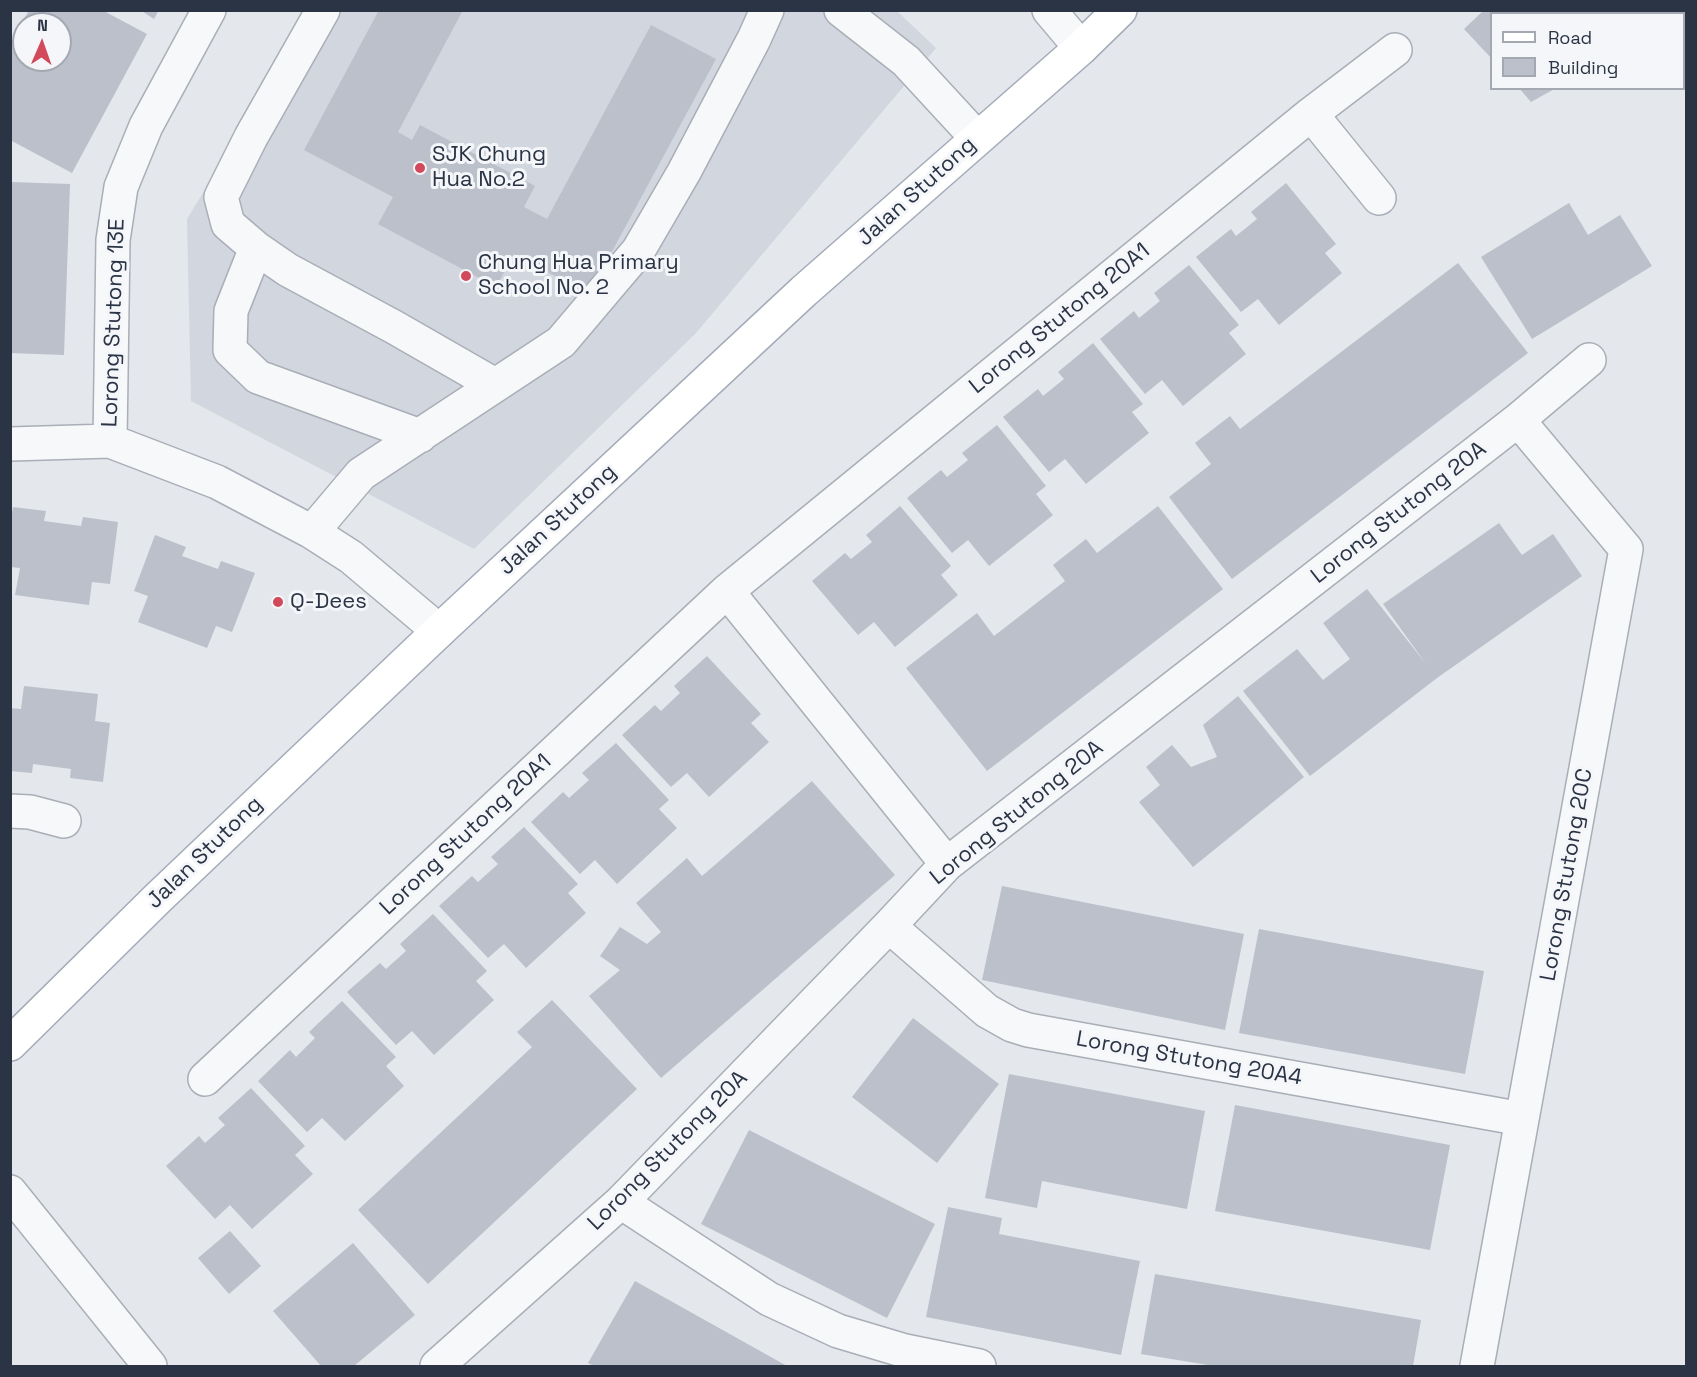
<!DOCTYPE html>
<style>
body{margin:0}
#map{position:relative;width:1697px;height:1377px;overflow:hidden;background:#e4e7ec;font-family:"Space Grotesk",sans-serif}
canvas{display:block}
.frame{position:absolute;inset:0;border:12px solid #2b3445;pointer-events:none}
.legend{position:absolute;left:1490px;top:12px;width:195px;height:78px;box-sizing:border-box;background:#f4f6f9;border:2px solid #a4a8b1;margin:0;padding:8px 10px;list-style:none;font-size:18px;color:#2b3445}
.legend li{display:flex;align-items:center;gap:12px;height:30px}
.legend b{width:30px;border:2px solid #a4a8b1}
.north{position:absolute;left:12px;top:12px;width:60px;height:60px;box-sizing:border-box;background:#f4f6f9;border:2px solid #a4a8b1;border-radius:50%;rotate:2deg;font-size:16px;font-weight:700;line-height:24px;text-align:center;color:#2b3445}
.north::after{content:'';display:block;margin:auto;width:21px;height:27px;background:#d1495b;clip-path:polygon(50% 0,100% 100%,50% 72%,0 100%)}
</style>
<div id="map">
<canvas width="1697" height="1377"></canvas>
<div class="frame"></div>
<ul class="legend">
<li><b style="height:8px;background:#fff"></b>Road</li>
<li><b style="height:16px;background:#bbc0ca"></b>Building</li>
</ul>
<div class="north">N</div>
</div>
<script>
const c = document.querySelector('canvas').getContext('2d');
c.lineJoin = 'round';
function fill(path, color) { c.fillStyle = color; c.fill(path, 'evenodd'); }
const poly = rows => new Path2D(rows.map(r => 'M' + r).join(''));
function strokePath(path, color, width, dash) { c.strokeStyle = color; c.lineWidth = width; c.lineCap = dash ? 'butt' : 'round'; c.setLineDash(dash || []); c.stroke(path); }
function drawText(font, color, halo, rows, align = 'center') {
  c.font = font + ' "Space Grotesk",sans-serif'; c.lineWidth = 6; c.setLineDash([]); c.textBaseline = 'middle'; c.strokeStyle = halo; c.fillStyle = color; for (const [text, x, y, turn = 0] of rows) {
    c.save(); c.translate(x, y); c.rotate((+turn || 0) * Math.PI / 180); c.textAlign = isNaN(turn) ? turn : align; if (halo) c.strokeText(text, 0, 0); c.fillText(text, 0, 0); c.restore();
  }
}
fill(poly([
 [314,11,897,11,936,48,696,333,474,549,191,401,187,219]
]), '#d2d6de');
fill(poly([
 [29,10,102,10,147,34,72,173,10,140,10,45],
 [24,24,60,24,60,60,24,60],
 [140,10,159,10,154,19],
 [379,10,463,10,398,132,412,140,420,125,535,186,524,207,547,219,651,25,716,59,589,294,514,254,496,287,378,224,393,197,304,150],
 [1484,10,1604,10,1601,14,1492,14,1492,59,1464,29],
 [1519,88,1556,88,1531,102],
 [10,182,70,184,64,355,10,353],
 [1286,183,1336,244,1325,253,1342,273,1279,325,1258,299,1241,312,1196,257,1231,229,1236,236,1257,219,1251,212],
 [1569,203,1588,235,1620,215,1652,266,1532,339,1481,257],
 [1458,263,1528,353,1232,579,1169,497,1211,464,1195,443,1230,416,1240,429],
 [1189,265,1239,325,1229,333,1246,354,1183,406,1162,380,1145,394,1100,339,1134,311,1139,318,1160,301,1154,293],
 [1093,343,1143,404,1132,412,1149,433,1086,484,1065,459,1049,472,1003,417,1038,389,1043,396,1064,379,1058,372],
 [997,425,1046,486,1036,494,1053,515,989,566,968,540,952,553,907,498,941,470,947,477,968,460,962,453],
 [900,506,951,566,941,575,958,595,895,647,874,622,858,635,812,581,845,553,851,559,872,542,866,535],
 [1158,506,1223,589,987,771,906,668,977,613,994,636,1065,581,1053,565,1086,539,1097,553],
 [13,507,46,511,44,521,81,526,83,517,118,522,110,584,92,582,89,605,15,595,20,568,10,567,10,524],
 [1499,523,1522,555,1553,534,1582,576,1437,678,1310,776,1243,691,1297,649,1323,680,1350,659,1323,623,1367,589,1426,664,1383,604],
 [155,535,186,547,182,556,218,569,221,561,255,573,232,632,216,626,207,648,138,622,148,596,134,591],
 [707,656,761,714,751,723,769,742,709,797,687,773,671,787,622,735,655,705,661,711,680,693,674,686],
 [24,686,98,694,95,721,110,723,103,782,70,778,71,769,33,764,32,773,10,771,10,708,21,709],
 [1238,696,1304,777,1193,867,1139,802,1160,785,1146,767,1172,745,1191,767,1217,757,1203,725],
 [616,743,669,800,659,809,677,828,617,884,595,860,580,874,531,822,563,792,569,798,589,780,582,773],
 [812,781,895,875,661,1078,589,996,620,970,600,956,620,927,647,944,661,932,636,903,687,858,702,876],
 [524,827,578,884,568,893,586,913,526,968,504,944,488,958,439,906,472,876,478,882,498,864,491,857],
 [1002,886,1244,934,1225,1030,982,980],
 [433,914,487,971,476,981,494,1000,434,1055,412,1031,396,1045,347,992,380,963,386,969,406,951,400,944],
 [1259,929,1484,971,1465,1074,1239,1033],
 [552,1000,637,1089,428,1284,358,1210,532,1047,517,1032],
 [342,1001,396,1057,386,1066,404,1086,345,1141,322,1118,307,1132,258,1081,290,1050,296,1057,315,1038,309,1032],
 [913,1018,999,1084,937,1163,852,1097],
 [1009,1074,1205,1111,1187,1209,1042,1181,1037,1208,985,1198],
 [251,1088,305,1146,295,1155,313,1174,252,1229,230,1205,215,1219,166,1166,199,1136,205,1143,225,1125,218,1118],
 [1235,1105,1450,1145,1430,1250,1215,1211],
 [749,1130,935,1224,887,1318,701,1224],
 [948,1207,1002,1218,999,1234,1140,1261,1121,1355,926,1317],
 [230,1231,261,1266,229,1294,198,1258],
 [353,1243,415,1315,354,1366,321,1366,273,1311],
 [1155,1274,1421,1320,1413,1366,1214,1366,1141,1354],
 [635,1281,787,1366,594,1366,588,1363]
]), '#bbc0ca');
const minor = poly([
 [841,10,906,61,977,138],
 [1049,10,1081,48],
 [1311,114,1379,198],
 [256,248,228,224,221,197,251,137,323,10],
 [420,436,258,377,230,350,231,311,256,248,288,270,394,327,495,385],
 [110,441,113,240,121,187,146,126,209,10],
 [10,444,110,441,217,482,312,532,351,557,439,631],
 [312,532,361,474,561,342,638,251,684,172,754,39,767,10],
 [727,591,947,864],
 [10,811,30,812,64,821],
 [889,926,987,1011,1012,1025,1028,1030,1522,1119],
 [205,1079,727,591,1311,114,1395,50],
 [10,1192,150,1366],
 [621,1202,769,1299,838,1331,905,1351,979,1366],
 [437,1366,621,1202,889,926,947,864,1518,420,1589,360],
 [1477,1366,1626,549,1518,420]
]);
const major = poly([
 [10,1044,157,899,439,631,804,291,1081,48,1120,10]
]);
strokePath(minor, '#a9aeb7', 36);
strokePath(major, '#a3abb8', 36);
strokePath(minor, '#f7f8fa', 33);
strokePath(major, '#fff', 33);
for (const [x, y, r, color] of [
 [420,168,6,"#d1495b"],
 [466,276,6,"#d1495b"],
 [278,602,6,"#d1495b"]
]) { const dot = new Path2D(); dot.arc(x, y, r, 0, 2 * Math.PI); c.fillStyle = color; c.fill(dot); strokePath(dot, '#f4f6f9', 2); }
drawText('22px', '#2b3445', '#f4f6f9', [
 ["SJK Chung",432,155],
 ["Hua No.2",432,180],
 ["Chung Hua Primary",478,263],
 ["School No. 2",478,288],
 ["Q-Dees",290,602]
], 'left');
drawText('22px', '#2b3445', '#f4f6f9', [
 ["Jalan Stutong",917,192,-42],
 ["Lorong Stutong 20A1",1060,319,-39],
 ["Lorong Stutong 13E",114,323,-88],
 ["Lorong Stutong 20A",1399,513,-38],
 ["Jalan Stutong",558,520,-43],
 ["Lorong Stutong 20A",1017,813,-39],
 ["Lorong Stutong 20A1",466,835,-43],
 ["Jalan Stutong",205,853,-44],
 ["Lorong Stutong 20C",1567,875,-80],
 ["Lorong Stutong 20A4",1189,1059,10],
 ["Lorong Stutong 20A",668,1151,-45]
]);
</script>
